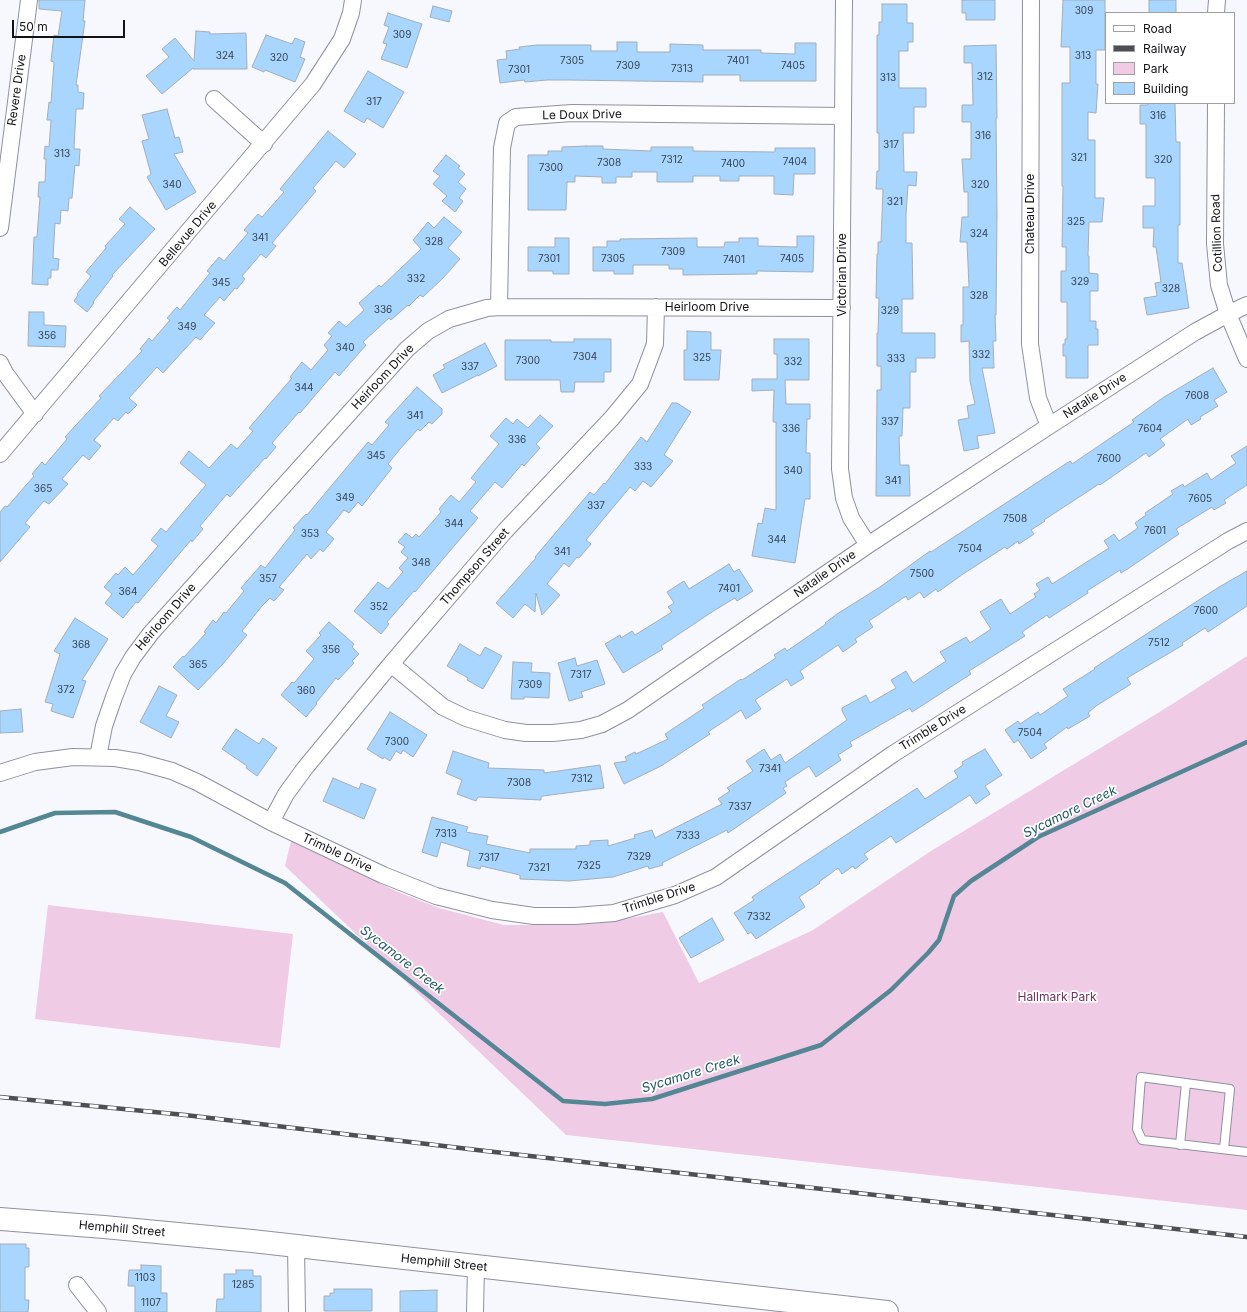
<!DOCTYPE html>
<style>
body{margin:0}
#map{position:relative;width:1247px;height:1312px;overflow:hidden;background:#f7f8fe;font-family:Inter,sans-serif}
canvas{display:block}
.legend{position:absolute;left:1105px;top:12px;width:130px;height:92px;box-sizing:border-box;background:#fff;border:1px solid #a0a0a2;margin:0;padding:5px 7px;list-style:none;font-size:12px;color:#111217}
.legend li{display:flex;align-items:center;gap:8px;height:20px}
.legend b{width:20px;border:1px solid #a0a0a2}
.scale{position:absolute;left:12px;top:20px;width:113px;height:18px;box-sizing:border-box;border:2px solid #111217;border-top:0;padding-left:5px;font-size:12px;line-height:14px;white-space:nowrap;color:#111217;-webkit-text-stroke:3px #fff;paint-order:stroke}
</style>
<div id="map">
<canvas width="1247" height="1312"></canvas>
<ul class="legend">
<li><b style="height:5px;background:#fff"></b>Road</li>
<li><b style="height:5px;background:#4e4f54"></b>Railway</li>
<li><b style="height:11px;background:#f0cbe6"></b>Park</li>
<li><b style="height:11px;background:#a8d6ff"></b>Building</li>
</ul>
<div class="scale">50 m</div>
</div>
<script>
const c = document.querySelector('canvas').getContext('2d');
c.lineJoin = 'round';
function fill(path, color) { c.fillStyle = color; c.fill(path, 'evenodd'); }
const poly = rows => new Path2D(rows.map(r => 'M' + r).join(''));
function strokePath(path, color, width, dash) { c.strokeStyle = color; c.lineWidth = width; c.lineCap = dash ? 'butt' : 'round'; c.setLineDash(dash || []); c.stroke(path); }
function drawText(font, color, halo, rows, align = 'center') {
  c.font = font + ' Inter,sans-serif'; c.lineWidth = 3.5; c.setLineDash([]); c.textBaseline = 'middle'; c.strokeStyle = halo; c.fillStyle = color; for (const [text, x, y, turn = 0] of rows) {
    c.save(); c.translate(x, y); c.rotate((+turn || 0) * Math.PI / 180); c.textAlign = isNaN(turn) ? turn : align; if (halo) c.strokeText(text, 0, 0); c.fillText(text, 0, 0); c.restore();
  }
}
fill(poly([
 [1247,656,1247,1210,566,1135,285,866,291,841,398,892,439,908,504,925,548,925,620,920,663,912,699,983,813,930,931,851,1166,708],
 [48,905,293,934,280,1048,35,1019]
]), '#f0cbe6');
strokePath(poly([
 [0,832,55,813,115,812,191,837,285,883,563,1101,605,1104,652,1099,821,1045,891,990,928,953,939,940,954,896,971,881,1038,837,1247,742]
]), '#548694', 4.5);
const building = poly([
 [39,0,85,0,83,21,85,21,76,85,78,85,78,92,84,93,83,109,76,109,74,149,80,149,79,166,75,165,72,198,69,198,68,211,61,210,60,224,55,223,53,258,59,259,58,270,51,270,51,278,48,278,48,285,32,284,34,237,37,237,40,197,38,197,39,182,45,182,46,159,44,159,45,146,49,147,51,120,47,120,49,102,51,103,54,62,51,61,54,35,58,36,62,11,39,9,39,0],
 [962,0,995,0,995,20,966,20,966,13,962,13,962,0],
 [1063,0,1105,0,1105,50,1096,50,1096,84,1098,84,1096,113,1088,112,1088,140,1095,140,1095,198,1104,198,1102,222,1089,222,1088,256,1089,256,1089,273,1098,274,1098,291,1090,291,1090,321,1096,321,1096,329,1098,329,1098,345,1088,345,1088,378,1066,378,1066,356,1063,356,1063,344,1065,344,1065,339,1067,339,1067,302,1061,302,1061,271,1066,271,1066,247,1062,247,1063,186,1062,186,1062,83,1070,83,1070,47,1061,47,1063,0],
 [1149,0,1176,0,1176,13,1149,13,1149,0],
 [882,4,907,4,907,23,913,23,913,42,908,42,908,51,899,51,899,88,926,88,926,107,914,107,914,133,903,133,904,172,917,172,916,186,908,185,906,215,906,243,912,243,913,299,902,299,902,333,935,333,935,358,916,358,916,372,910,372,910,408,903,408,902,436,899,436,900,465,909,465,910,496,876,496,877,390,881,390,881,366,877,366,877,333,878,333,879,298,876,298,877,254,878,254,878,242,881,242,883,189,876,189,877,171,879,171,879,133,877,133,877,35,879,35,879,22,882,22,882,4],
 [433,6,452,11,449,22,430,17,433,6],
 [388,13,422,24,407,68,381,59,387,44,383,43,389,27,384,25,388,13],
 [196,31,210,32,210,34,246,33,247,69,193,69,193,68,162,94,146,76,169,57,162,49,175,38,194,61,196,31],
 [266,35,292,44,295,38,305,42,300,57,305,59,295,82,265,70,264,72,252,67,266,35],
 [617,42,637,42,637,52,670,52,670,44,703,45,703,50,761,50,761,53,795,54,795,43,816,43,816,81,740,81,740,75,703,75,703,82,568,80,547,80,525,82,524,80,500,83,497,60,507,59,506,51,520,49,519,47,537,45,591,45,591,51,617,51,617,42],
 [996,45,997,118,996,118,997,214,996,315,995,315,996,341,993,341,994,368,982,368,995,433,977,436,979,448,964,451,958,420,969,418,967,406,975,404,970,381,969,341,961,342,961,325,963,325,963,287,969,287,967,242,960,242,962,217,968,217,968,192,964,192,962,159,971,159,971,122,962,122,962,105,973,105,972,63,964,63,964,46,996,45],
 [368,71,404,92,383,128,367,118,364,123,344,111,368,71],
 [1148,103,1175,103,1176,142,1180,142,1180,225,1178,225,1178,263,1182,263,1189,308,1147,315,1144,298,1157,296,1155,283,1161,282,1156,247,1153,247,1154,228,1143,228,1143,206,1155,206,1155,178,1146,178,1146,124,1140,124,1140,105,1148,105,1148,103],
 [167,109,175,138,179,137,183,152,174,154,196,192,166,210,147,177,151,174,142,141,149,139,142,115,167,109],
 [328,131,356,154,344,168,336,161,313,188,316,191,272,243,276,246,266,258,261,254,242,276,245,279,237,289,235,288,224,301,220,297,204,315,215,323,200,340,196,337,163,373,157,367,129,398,137,405,128,414,126,412,118,421,114,418,94,440,101,446,89,460,83,455,62,479,68,484,49,504,44,501,25,523,30,527,0,562,0,512,5,506,7,507,34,476,32,474,42,462,45,465,67,439,65,437,101,398,99,396,142,351,140,349,149,338,152,341,170,320,167,318,177,307,180,310,210,273,207,271,219,257,224,261,248,233,244,230,258,214,262,217,284,192,280,189,328,131],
 [586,146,603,146,603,149,651,151,651,147,693,147,693,151,775,152,775,148,815,148,815,174,794,174,793,195,774,194,774,176,739,176,739,181,720,181,720,176,693,176,693,182,657,182,657,172,632,172,632,177,616,177,616,183,602,183,602,177,575,176,575,182,567,182,566,210,528,210,528,155,548,155,548,151,562,151,562,147,586,146],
 [446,155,460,166,458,168,465,174,458,182,466,189,459,198,463,201,455,212,442,201,447,196,433,184,440,176,433,171,446,155],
 [130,207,155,229,112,275,113,276,93,302,94,303,87,312,74,301,78,295,77,294,91,276,86,272,106,248,105,246,125,224,119,219,130,207],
 [444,217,462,232,448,248,460,259,443,278,423,297,420,295,409,306,408,305,391,320,389,318,363,342,366,345,339,376,335,372,300,413,299,412,272,443,276,447,266,459,265,458,230,497,227,494,200,526,203,529,192,542,191,540,138,603,136,602,123,618,105,603,112,594,104,587,116,573,118,575,125,567,133,575,158,546,151,540,161,528,166,532,206,485,180,463,189,451,209,468,231,444,237,449,253,431,249,428,292,378,290,377,302,362,311,370,328,350,324,345,332,336,328,333,339,321,346,327,364,310,359,303,379,285,381,287,421,249,413,240,428,222,434,228,444,217],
 [797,236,814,236,813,272,757,271,757,274,683,275,683,269,669,269,669,265,633,265,633,274,614,274,614,271,593,271,593,247,607,247,607,241,620,241,620,239,697,238,697,247,724,247,725,242,739,242,739,238,758,238,758,246,797,247,797,236],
 [555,238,569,238,569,274,553,274,553,271,528,271,528,247,555,247,555,238],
 [29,312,44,312,44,325,66,326,65,347,28,346,29,312],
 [687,331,711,332,711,350,721,350,719,380,684,380,684,350,687,350,687,331],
 [574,339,611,339,611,372,604,372,604,382,575,382,574,392,561,392,560,380,505,380,505,340,551,340,551,342,574,342,574,339],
 [774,339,809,339,809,380,785,380,786,404,810,404,810,419,807,419,806,453,810,453,810,499,805,499,795,563,752,556,758,523,762,524,765,508,776,510,776,422,773,422,774,390,752,391,752,379,777,379,777,354,774,354,774,339],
 [485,343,497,366,478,376,478,375,442,393,433,375,445,368,443,365,485,343],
 [1213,368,1227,392,1214,400,1218,406,1200,417,1201,419,1191,425,1188,419,1160,439,1165,445,1149,457,1146,453,1100,485,1099,484,1044,520,1045,521,1031,530,1034,534,1019,544,1018,541,1007,549,1005,547,963,574,938,592,936,589,924,598,920,592,908,600,906,596,869,621,873,627,855,639,857,642,843,652,838,645,800,671,804,678,791,686,787,679,755,700,761,709,746,719,741,710,708,732,710,734,661,766,624,784,614,763,627,761,625,757,635,752,636,754,668,739,665,734,704,708,702,705,741,679,742,680,776,658,774,655,785,648,787,651,826,624,825,623,837,614,880,587,930,551,931,552,1070,461,1072,464,1134,422,1132,420,1164,397,1213,368],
 [417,387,442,409,442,414,432,424,429,422,420,431,418,429,400,449,388,464,392,468,362,506,358,502,349,513,344,510,326,532,334,539,323,552,320,549,311,559,307,554,279,587,284,590,274,601,270,598,262,606,242,631,247,635,222,665,198,690,173,667,183,656,184,657,206,633,204,632,213,620,216,623,224,612,226,613,244,591,241,588,261,565,265,568,295,530,293,528,306,514,307,515,368,442,372,445,389,425,385,422,417,387],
 [672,403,677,403,691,412,664,455,673,461,651,487,643,481,635,491,630,487,586,540,591,544,579,558,577,557,569,567,564,563,547,584,560,595,542,615,536,593,535,612,525,604,513,618,496,603,536,558,535,557,590,492,594,495,604,483,605,484,641,437,647,442,672,403],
 [540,415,553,426,536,444,540,448,524,466,522,464,502,488,495,482,470,511,478,518,415,592,414,591,387,622,389,624,381,634,354,611,378,582,388,589,403,572,399,568,408,558,401,552,405,547,398,542,406,533,412,538,416,534,419,537,441,512,439,509,451,495,459,502,476,482,471,478,499,444,490,436,506,418,513,424,517,419,528,428,540,415],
 [1247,446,1247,485,1224,500,1226,503,1214,510,1212,507,1176,529,1179,534,1129,568,1121,573,1120,570,1087,591,1088,593,1049,618,1047,615,1022,632,1025,636,969,671,971,674,912,712,910,708,850,742,852,746,838,755,841,760,816,777,809,766,785,782,787,786,783,788,786,793,728,833,727,830,662,863,663,865,649,869,648,866,613,877,569,881,520,879,520,875,481,866,480,869,467,866,470,851,441,842,437,857,422,852,432,817,468,827,466,832,488,836,486,844,530,853,530,849,576,849,576,846,590,845,590,841,608,840,608,846,635,838,634,835,652,830,655,838,722,804,718,799,730,791,727,788,753,771,746,761,764,749,771,760,780,754,785,763,847,720,842,711,842,708,866,695,870,703,896,688,891,680,906,671,913,683,946,661,940,652,966,637,970,643,991,629,980,612,1001,599,1010,614,1036,597,1034,594,1040,590,1036,584,1048,577,1052,584,1109,548,1104,541,1114,534,1119,541,1138,528,1135,523,1146,515,1145,513,1173,494,1171,491,1183,484,1184,487,1207,473,1211,480,1236,463,1231,456,1247,446],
 [729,564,734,572,739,569,753,591,737,601,735,598,715,610,661,646,663,649,623,673,605,644,620,635,621,638,632,631,635,635,672,612,668,607,674,603,667,592,684,581,689,589,729,564],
 [1247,571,1247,606,1208,632,1205,628,1182,643,1183,645,1127,678,1131,684,1096,706,1088,713,1090,716,1068,729,1067,727,1044,744,1047,748,1031,759,1018,740,1014,743,1005,730,1018,721,1020,724,1038,712,1040,715,1068,696,1063,689,1095,669,1094,668,1219,587,1247,571],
 [75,618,108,639,82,680,86,681,73,718,51,711,53,704,45,702,60,654,54,651,75,618],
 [329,622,354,644,352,647,359,654,352,661,354,663,338,680,336,678,316,703,317,704,306,717,281,695,292,682,294,683,314,659,306,651,321,635,319,633,329,622],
 [460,644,480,656,485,647,502,656,483,689,467,680,468,678,447,666,460,644],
 [575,658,577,666,597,660,605,684,581,692,583,697,569,701,558,663,575,658],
 [513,662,532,663,531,672,550,673,549,698,524,697,524,699,511,699,513,662],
 [159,686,177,695,166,716,179,722,171,738,140,722,159,686],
 [21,709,23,732,0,733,0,711,21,709],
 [390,712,427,735,413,757,403,750,401,754,396,751,390,761,384,757,383,759,367,749,390,712],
 [236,729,259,744,263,738,277,748,257,776,246,768,247,766,222,749,236,729],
 [985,749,1002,775,985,786,990,794,976,804,970,795,896,843,891,836,864,854,868,859,855,869,853,866,842,874,838,868,819,882,820,883,799,897,805,907,756,939,751,932,748,934,734,913,754,900,752,897,917,788,925,799,958,777,954,771,963,765,962,762,985,749],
 [453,751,489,763,488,768,544,770,544,773,600,765,604,788,543,796,541,797,541,800,478,797,476,801,457,794,462,780,446,773,453,751],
 [333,778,359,789,361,783,376,789,364,819,323,801,333,778],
 [712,918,724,940,691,958,679,938,712,918],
 [0,1244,26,1244,26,1248,29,1248,29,1267,25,1267,25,1300,29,1300,28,1312,0,1312,0,1244],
 [141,1265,161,1266,161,1293,167,1293,167,1312,135,1312,135,1286,128,1286,129,1270,141,1270,141,1265],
 [236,1270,253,1270,253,1276,261,1276,261,1312,216,1312,217,1299,224,1299,224,1274,236,1274,236,1270],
 [334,1289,372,1289,372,1311,324,1311,324,1296,330,1296,330,1293,334,1293,334,1289],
 [437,1290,437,1312,400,1312,400,1291,437,1290]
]);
fill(building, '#a8d6ff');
strokePath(building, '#a3aeb8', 1);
const lane = poly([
 [1180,1145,1186,1083],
 [1224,1149,1230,1089,1141,1077,1137,1129,1142,1140,1187,1145,1247,1152]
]);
const street = poly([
 [844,0,840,469,844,498,851,518,868,545],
 [1031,0,1030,344,1038,398,1049,426],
 [1216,13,1217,0],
 [214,99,264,144],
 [1216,103,1215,244,1219,285,1228,314,1247,359],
 [0,228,29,0],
 [499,307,502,148,507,123,516,117,572,113,843,116],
 [0,363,5,373,35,414],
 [0,454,313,84,342,39,351,13,353,0],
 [391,664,443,707,466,718,505,730,526,733,553,733,581,730,602,724,628,710,868,545,1049,426,1195,332,1228,314,1247,305],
 [98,757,104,726,114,697,123,674,133,657,151,633,407,349,428,331,449,319,487,308,499,307,842,308],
 [0,773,35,762,73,757,115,758,139,762,172,771,197,782,271,822,383,875,436,896,492,910,534,916,575,916,614,913,675,895,716,877,893,754,1228,541,1247,531],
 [271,822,286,794,305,768,391,664,505,531,612,418,640,384,655,344,656,307],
 [296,1246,297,1312],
 [77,1285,98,1312],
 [475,1312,476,1266]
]);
const secondary = poly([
 [0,1219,104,1227,252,1241,887,1312]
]);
strokePath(lane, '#8e919e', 10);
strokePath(street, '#8e919e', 18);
strokePath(secondary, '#8e919e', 24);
strokePath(lane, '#fff', 8);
strokePath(street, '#fff', 16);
strokePath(secondary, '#fff', 22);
const rail = poly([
 [0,1097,185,1115,477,1150,1247,1237]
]);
strokePath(rail, '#4e4f54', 4.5);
strokePath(rail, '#fff', 3, [9]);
drawText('10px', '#374351', null, [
 ["309",1084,11],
 ["309",402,35],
 ["324",225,56],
 ["313",1083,56],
 ["320",279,58],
 ["7305",572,61],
 ["7401",738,61],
 ["7309",628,66],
 ["7405",793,66],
 ["7313",682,69],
 ["7301",519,70],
 ["312",985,77],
 ["313",888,78],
 ["317",374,102],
 ["316",1158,116],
 ["316",983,136],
 ["317",891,145],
 ["313",62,154],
 ["321",1079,158],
 ["7312",672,160],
 ["320",1163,160],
 ["7404",795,162],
 ["7308",609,163],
 ["7400",733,164],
 ["7300",551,168],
 ["340",172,185],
 ["320",980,185],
 ["321",895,202],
 ["325",1076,222],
 ["324",979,234],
 ["341",260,238],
 ["328",434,242],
 ["7309",673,252],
 ["7301",549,259],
 ["7305",613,259],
 ["7405",792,259],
 ["7401",734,260],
 ["332",416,279],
 ["329",1080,282],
 ["345",221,283],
 ["328",1171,289],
 ["328",979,296],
 ["336",383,310],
 ["329",890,311],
 ["349",187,327],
 ["356",47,336],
 ["340",345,348],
 ["332",981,355],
 ["7304",585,357],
 ["325",702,358],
 ["333",896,359],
 ["7300",528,361],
 ["332",793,362],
 ["337",470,367],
 ["344",304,388],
 ["7608",1197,396],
 ["341",415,416],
 ["337",890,422],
 ["336",791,429],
 ["7604",1150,429],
 ["336",517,440],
 ["345",376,456],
 ["7600",1109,459],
 ["333",643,467],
 ["340",793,471],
 ["341",893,481],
 ["365",43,489],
 ["349",345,498],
 ["7605",1200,499],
 ["337",596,506],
 ["7508",1015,519],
 ["344",454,524],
 ["7601",1155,531],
 ["353",310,534],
 ["344",777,540],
 ["7504",970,549],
 ["341",562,552],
 ["348",421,563],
 ["7500",922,574],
 ["357",268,579],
 ["7401",729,589],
 ["364",128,592],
 ["352",379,607],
 ["7600",1206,611],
 ["7512",1159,643],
 ["368",81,645],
 ["356",331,650],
 ["365",198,665],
 ["7317",581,675],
 ["7309",530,685],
 ["372",66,690],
 ["360",306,691],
 ["7504",1030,733],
 ["7300",397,742],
 ["7341",770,769],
 ["7312",582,779],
 ["7308",519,783],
 ["7337",740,807],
 ["7313",446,834],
 ["7333",688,836],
 ["7329",639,857],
 ["7317",489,858],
 ["7325",589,866],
 ["7321",539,868],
 ["7332",759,917],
 ["1103",145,1278],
 ["1285",243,1285],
 ["1107",151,1303]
]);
drawText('12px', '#111217', '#fff', [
 ["Revere Drive",17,90,-82],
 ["Le Doux Drive",582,115,-1],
 ["Chateau Drive",1030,214,-90],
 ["Cotillion Road",1217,233,-92],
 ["Bellevue Drive",188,234,-50],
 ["Victorian Drive",842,275,-90],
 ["Heirloom Drive",707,307],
 ["Heirloom Drive",383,377,-47],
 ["Natalie Drive",1095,396,-33],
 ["Thompson Street",475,567,-49],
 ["Natalie Drive",825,574,-35],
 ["Heirloom Drive",166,617,-49],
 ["Trimble Drive",933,728,-32],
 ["Trimble Drive",337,853,25],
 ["Trimble Drive",659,898,-18],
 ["Hemphill Street",122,1229,5],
 ["Hemphill Street",444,1263,6]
]);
drawText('12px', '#6b3160', '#fff', [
 ["Hallmark Park",1057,997]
]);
drawText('italic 13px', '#1c5664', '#fff', [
 ["Sycamore Creek",1070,812,-26],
 ["Sycamore Creek",402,960,38],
 ["Sycamore Creek",691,1074,-17]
]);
</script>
